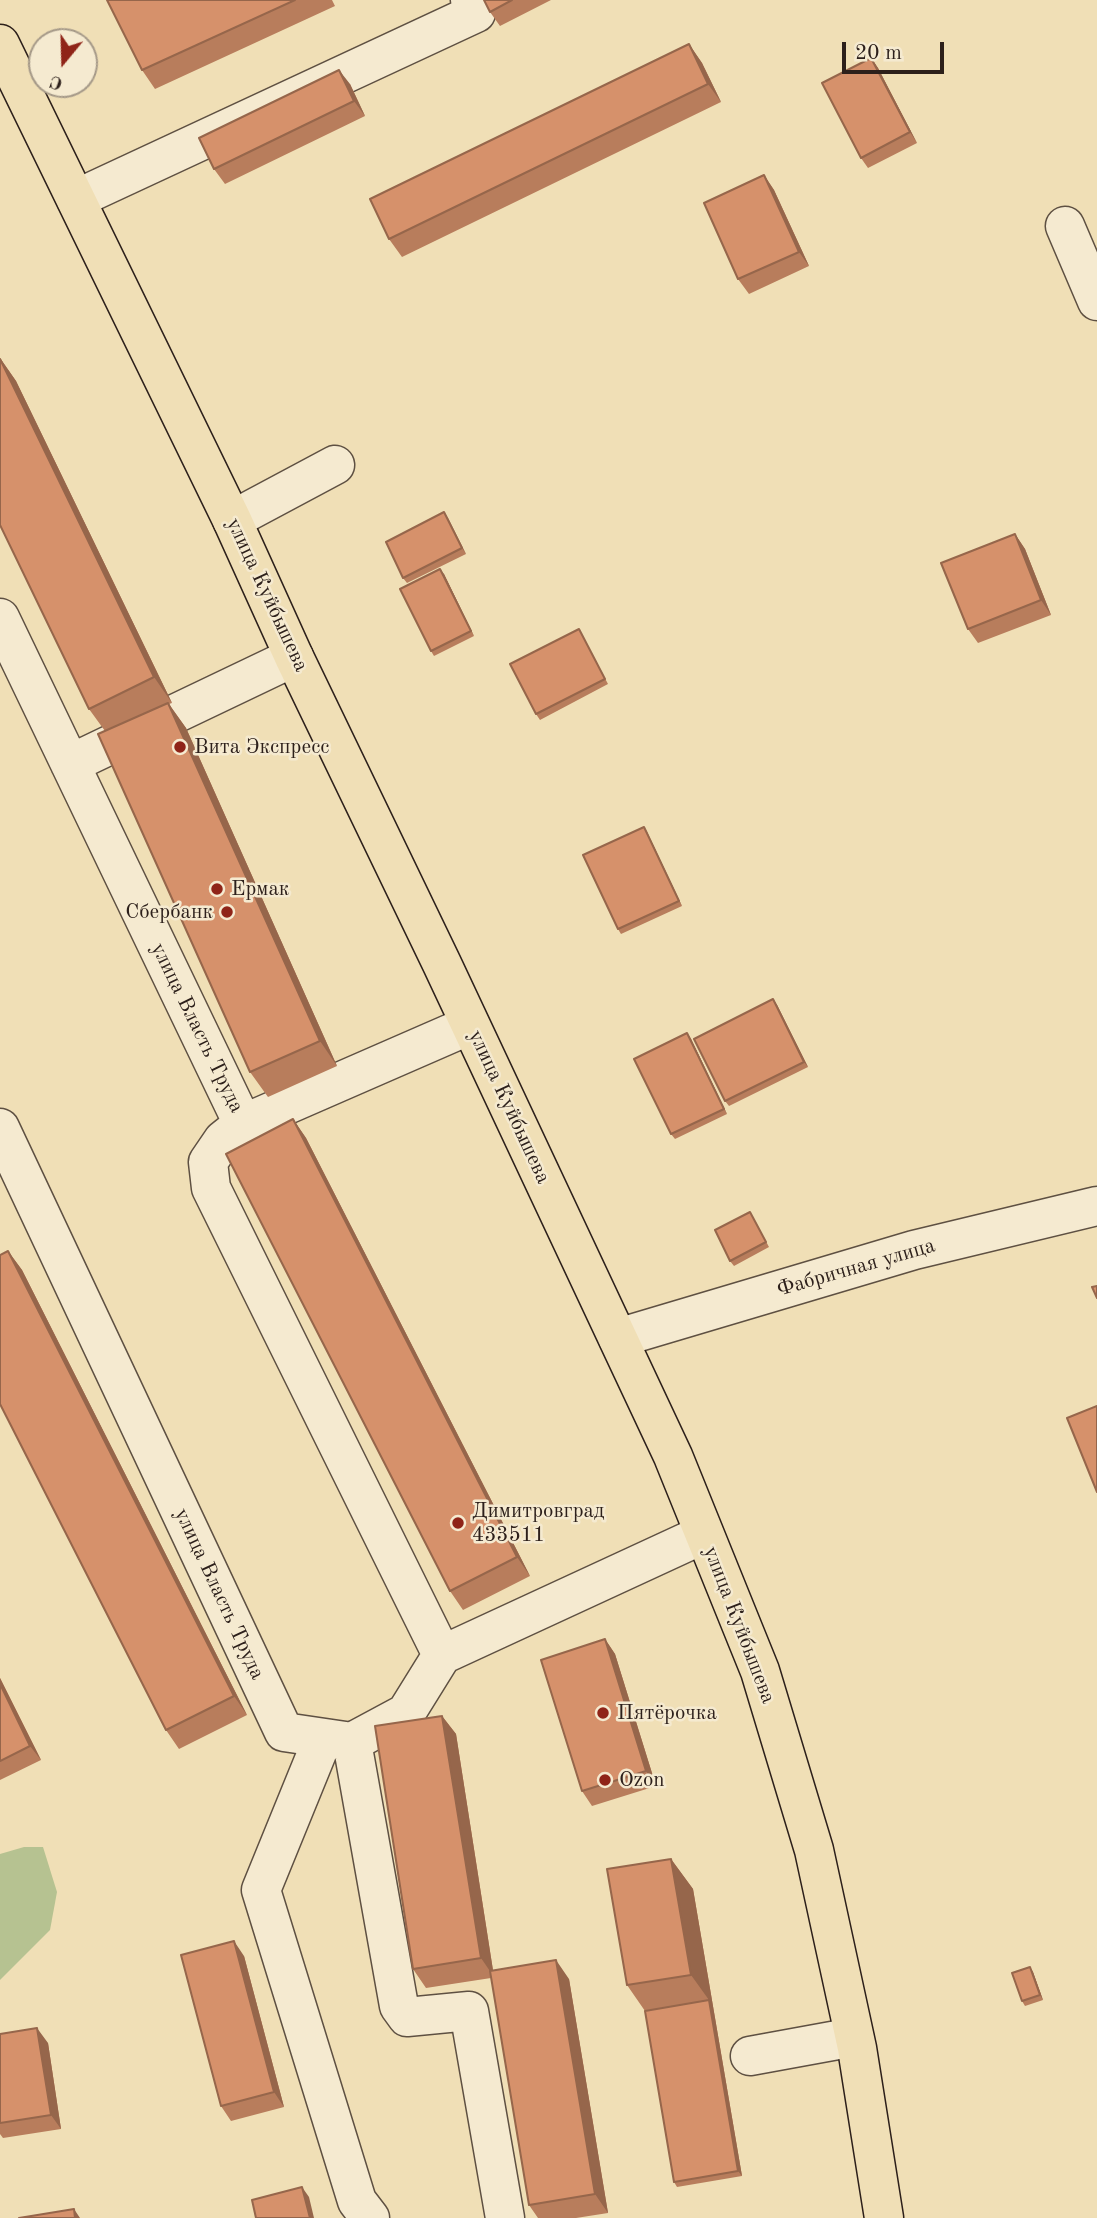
<!DOCTYPE html>
<meta charset="utf-8">
<style>
body{margin:0}
#map{position:relative;width:1097px;height:2218px;overflow:hidden;background:#f0dfb6;font-family:"Old Standard TT",serif}
canvas{display:block}
.north{position:absolute;left:28px;top:28px;width:70px;height:70px;box-sizing:border-box;background:#f5ead0;border:2px solid #a59988;border-radius:50%;rotate:199deg;font-size:19px;font-weight:700;line-height:28px;text-align:center;color:#2d201b}
.north::after{content:'';display:block;margin:auto;width:24px;height:32px;background:#8f2418;clip-path:polygon(50% 0,100% 100%,50% 72%,0 100%)}
.scale{position:absolute;left:842px;top:42px;width:102px;height:32px;box-sizing:border-box;border:4px solid #2d201b;border-top:0;padding-left:9px;font-size:21px;line-height:24px;white-space:nowrap;color:#2d201b;-webkit-text-stroke:5px #f5ead0;paint-order:stroke}
</style>
<div id="map">
<canvas width="1097" height="2218"></canvas>
<div class="north">С</div>
<div class="scale">20 m</div>
</div>
<script>
const c = document.querySelector('canvas').getContext('2d');
c.lineJoin = 'round';
function fill(path, color) { c.fillStyle = color; c.fill(path, 'evenodd'); }
const poly = rows => new Path2D(rows.map(r => 'M' + r).join(''));
function strokePath(path, color, width, dash) { c.strokeStyle = color; c.lineWidth = width; c.lineCap = dash ? 'butt' : 'round'; c.setLineDash(dash || []); c.stroke(path); }
function drawText(font, color, halo, rows, align = 'center') {
  c.font = font + ' "Old Standard TT",serif'; c.lineWidth = 5; c.setLineDash([]); c.textBaseline = 'middle'; c.strokeStyle = halo; c.fillStyle = color; for (const [text, x, y, turn = 0] of rows) {
    c.save(); c.translate(x, y); c.rotate((+turn || 0) * Math.PI / 180); c.textAlign = isNaN(turn) ? turn : align; if (halo) c.strokeText(text, 0, 0); c.fillText(text, 0, 0); c.restore();
  }
}
fill(poly([
 [24,1847,43,1847,57,1892,50,1930,0,1980,0,1854]
]), '#b6c291');
const minor = poly([
 [76,199,476,13,470,0],
 [1065,226,1097,301],
 [232,520,335,465],
 [0,618,243,1124,223,1140,208,1162,211,1188,442,1655],
 [70,764,294,657],
 [243,1124,470,1025],
 [0,1128,284,1732,352,1742],
 [618,1338,914,1250,1097,1206],
 [323,1738,261,1890,357,2201,370,2218],
 [352,1742,399,2006,407,2017,469,2011,505,2218],
 [352,1742,406,1713,442,1655,704,1534],
 [750,2056,854,2037]
]);
const major = poly([
 [0,44,232,520,294,657,442,964,673,1456,760,1671,814,1850,857,2048,884,2218]
]);
strokePath(minor, '#5e5042', 41);
strokePath(major, '#2d201b', 41);
strokePath(minor, '#f5ead0', 38);
strokePath(major, '#f0dfb6', 38);
fill(poly([
 [107,0,332,0,335,6,155,89,142,70],
 [484,0,551,0,500,26,490,12],
 [689,44,702,63,721,102,402,257,389,239],
 [871,58,878,68,917,143,868,168,861,158],
 [350,84,365,116,225,184,214,169],
 [764,175,774,190,809,266,749,294,738,279],
 [0,358,16,381,172,703,169,704,186,728,337,1066,268,1097,250,1072,105,731,89,709],
 [444,512,466,554,407,583,403,578],
 [1015,534,1025,549,1051,615,978,643,968,629],
 [444,574,474,636,434,656,431,651],
 [579,629,608,684,540,720,536,714],
 [644,827,647,832,682,906,621,934,618,929],
 [773,999,777,1005,808,1067,729,1106,725,1101],
 [687,1033,691,1039,727,1114,675,1139,671,1134],
 [293,1119,306,1138,530,1576,463,1610,450,1591],
 [753,1217,769,1247,734,1266,730,1261],
 [8,1251,22,1270,247,1715,179,1749,166,1730],
 [605,1639,615,1654,656,1786,592,1806,582,1791],
 [0,1678,41,1760,0,1780],
 [442,1716,456,1734,493,1970,569,1979,608,2213,576,2218,538,2218,529,2205,491,1978,426,1988,413,1969],
 [671,1859,693,1889,742,2176,677,2187,674,2182,645,2011,627,1985],
 [244,1956,284,2107,231,2121,221,2106],
 [1030,1967,1033,1972,1043,2000,1025,2006,1022,2001],
 [0,2034,48,2043,61,2129,3,2138,0,2134]
]), '#b87d5c');
fill(poly([
 [689,44,702,63,721,102,708,84],
 [871,58,878,68,917,143,910,132],
 [339,70,350,84,365,116,354,101],
 [764,175,774,190,809,266,799,252],
 [0,358,16,381,172,703,154,677],
 [444,512,448,518,466,554,462,548],
 [1015,534,1025,549,1051,615,1041,600],
 [440,569,444,574,474,636,471,631],
 [168,703,186,728,337,1066,320,1041],
 [644,827,647,832,682,906,679,901],
 [773,999,777,1005,808,1067,804,1062],
 [687,1033,691,1039,727,1114,724,1109],
 [293,1119,306,1138,530,1576,517,1557],
 [8,1251,22,1270,247,1715,234,1696],
 [605,1639,615,1654,656,1786,646,1771],
 [0,1678,41,1760,30,1746,0,1684],
 [442,1716,456,1734,494,1977,481,1958],
 [671,1859,693,1889,742,2176,738,2171,709,2000,691,1975],
 [234,1941,244,1956,284,2107,274,2092],
 [556,1960,569,1979,608,2213,595,2194],
 [1030,1967,1033,1972,1043,2000,1040,1995],
 [37,2028,48,2043,61,2129,51,2115],
 [302,2187,309,2197,314,2218,310,2218],
 [74,2209,80,2218,75,2218]
]), '#96664b');
const building = poly([
 [107,0,295,0,142,70,107,0],
 [484,0,512,0,490,12,484,0],
 [689,44,708,84,389,239,370,199,689,44],
 [871,58,910,132,861,158,822,83,871,58],
 [339,70,354,101,214,169,199,138,339,70],
 [764,175,799,252,738,279,704,203,764,175],
 [0,359,154,677,89,709,0,525,0,359],
 [444,512,462,548,403,578,386,542,444,512],
 [1015,534,1041,600,968,629,941,563,1015,534],
 [440,569,471,631,431,651,400,589,440,569],
 [579,629,605,679,536,714,510,664,579,629],
 [168,703,320,1041,250,1072,98,734,168,703],
 [644,827,679,901,618,929,583,855,644,827],
 [773,999,804,1062,725,1101,694,1039,773,999],
 [687,1033,724,1109,671,1134,634,1059,687,1033],
 [293,1119,517,1557,450,1591,226,1154,293,1119],
 [750,1212,766,1242,730,1261,715,1230,750,1212],
 [8,1251,234,1696,166,1730,0,1404,0,1255,8,1251],
 [1097,1286,1097,1298,1092,1287,1097,1286],
 [1097,1406,1097,1492,1067,1418,1097,1406],
 [605,1639,646,1771,582,1791,541,1660,605,1639],
 [0,1684,30,1746,0,1761,0,1684],
 [442,1716,481,1958,413,1969,375,1726,442,1716],
 [671,1859,691,1975,627,1985,607,1869,671,1859],
 [234,1941,274,2092,221,2106,181,1955,234,1941],
 [556,1960,595,2194,529,2205,490,1971,556,1960],
 [1030,1967,1040,1995,1022,2001,1012,1973,1030,1967],
 [709,2000,738,2171,674,2182,645,2011,709,2000],
 [37,2028,51,2115,0,2123,0,2034,37,2028],
 [302,2187,310,2218,256,2218,252,2200,302,2187],
 [74,2209,75,2218,19,2218,74,2209]
]);
fill(building, '#d6916b');
strokePath(building, '#96664b', 2);
for (const [x, y, r, color] of [
 [180,747,7,"#8f2418"],
 [217,889,7,"#8f2418"],
 [227,912,7,"#8f2418"],
 [458,1523,7,"#8f2418"],
 [603,1713,7,"#8f2418"],
 [605,1780,7,"#8f2418"]
]) { const dot = new Path2D(); dot.arc(x, y, r, 0, 2 * Math.PI); c.fillStyle = color; c.fill(dot); strokePath(dot, '#f5ead0', 2.5); }
drawText('21px', '#2d201b', '#f5ead0', [
 ["улица Куйбышева",267,595,65],
 ["улица Власть Труда",197,1028,64],
 ["улица Куйбышева",509,1107,65],
 ["Фабричная улица",856,1268,-16],
 ["улица Власть Труда",219,1594,65],
 ["улица Куйбышева",739,1625,69]
]);
drawText('21px', '#2d201b', '#f5ead0', [
 ["Вита Экспресс",194,747],
 ["Ермак",231,889],
 ["Сбербанк",213,912,"right"],
 ["Димитровград",472,1511],
 ["433511",472,1535],
 ["Пятёрочка",617,1713],
 ["Ozon",619,1780]
], 'left');
</script>
